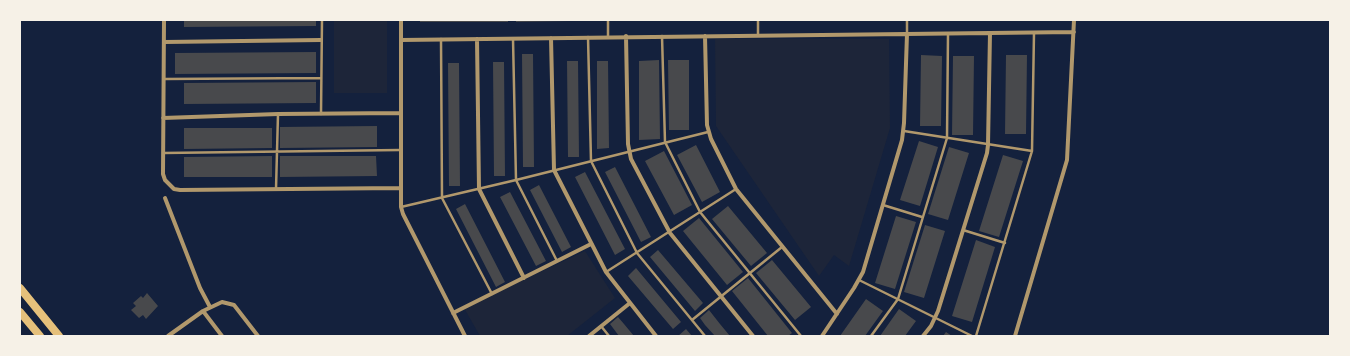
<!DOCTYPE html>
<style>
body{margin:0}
#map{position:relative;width:1350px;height:356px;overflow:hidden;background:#14213d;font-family:"Fira Sans",sans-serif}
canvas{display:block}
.frame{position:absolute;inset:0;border:21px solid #f6f1e7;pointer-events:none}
</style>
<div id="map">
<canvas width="1350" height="356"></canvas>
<div class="frame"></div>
</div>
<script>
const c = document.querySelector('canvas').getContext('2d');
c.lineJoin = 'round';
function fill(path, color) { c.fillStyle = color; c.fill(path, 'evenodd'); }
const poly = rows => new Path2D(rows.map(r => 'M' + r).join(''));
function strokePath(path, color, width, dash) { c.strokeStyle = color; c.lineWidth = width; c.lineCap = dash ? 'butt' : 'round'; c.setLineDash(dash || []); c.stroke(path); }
fill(poly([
 [334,20,387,20,387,93,334,93],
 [715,39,889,39,890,128,849,266,834,255,819,276,716,126],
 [585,251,615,298,567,336,480,336,464,308]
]), '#1d2539');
fill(poly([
 [184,20,316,20,316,26,184,27],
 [420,20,508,20,508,22,420,22],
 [516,20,570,20,570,21,516,22],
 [316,52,316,73,175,74,175,53],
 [522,54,533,54,534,167,523,167],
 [921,55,942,56,941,126,920,126],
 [1006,55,1027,55,1026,134,1005,134],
 [953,56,974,56,973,135,952,135],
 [659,60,660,139,639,140,639,61],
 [668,60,689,60,689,130,669,130],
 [567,61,578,61,579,157,568,157],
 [597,61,608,61,609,148,597,149],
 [493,62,504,62,505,176,494,176],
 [448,63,459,63,460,186,449,186],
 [316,82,316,103,184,104,184,83],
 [377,126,377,147,280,148,280,127],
 [184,128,272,128,272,148,184,149],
 [919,141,938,147,920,206,900,200],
 [696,145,720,192,702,202,677,155],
 [949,147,969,153,948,220,928,214],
 [664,151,692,205,674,215,645,161],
 [1003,155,1023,161,999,237,979,231],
 [272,156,272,177,184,177,184,157],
 [280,156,376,156,377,176,280,177],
 [615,167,651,237,641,242,605,172],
 [585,172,625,249,615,255,575,177],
 [539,185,571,247,562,252,530,190],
 [510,192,546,261,536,266,500,197],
 [465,204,505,282,496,287,456,209],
 [728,206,767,253,751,266,712,219],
 [896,216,916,222,895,289,875,283],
 [699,218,743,272,727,285,683,231],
 [925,225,945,231,924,298,904,292],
 [976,240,995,247,972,322,952,316],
 [658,250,703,303,695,311,650,257],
 [772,260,811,307,795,320,756,273],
 [636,268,681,322,673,329,628,276],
 [748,278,792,333,788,336,768,336,732,291],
 [147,293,158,306,146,319,143,315,139,318,131,310,136,306,133,303,141,296,143,298],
 [866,299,883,311,865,336,840,336],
 [899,309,916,321,905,336,880,336],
 [709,310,720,324,730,336,715,336,705,325,700,318],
 [618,317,624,324,634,336,619,336,610,324],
 [686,329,692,336,678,336],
 [946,332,952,336,943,336]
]), '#48494c');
strokePath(poly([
 [608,20,608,36],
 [758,20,758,35],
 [907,20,907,33],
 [662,36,665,142,700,212,801,336],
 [588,37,591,161,637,253,705,336],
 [441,39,442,198,492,294],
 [513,39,516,180,557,261],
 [164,79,321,78],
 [321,114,322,20],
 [904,131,1032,151],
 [163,153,400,150],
 [276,189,278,114],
 [883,205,922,217],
 [401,207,516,180,708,132],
 [963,230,1005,243],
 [606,272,736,189],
 [859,280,972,336],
 [692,320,782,247],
 [601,326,609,336],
 [871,336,898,299,947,138,948,34],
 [976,336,1032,151,1034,33]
]), '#b1986c', 2.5);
strokePath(poly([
 [164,20,163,174,165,180,174,189,180,190,400,188],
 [401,20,401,207,403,214,465,336],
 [626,36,628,144,631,159,670,233,753,336],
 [705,36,707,125,711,139,736,189,837,314],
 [551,38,554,170,606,272,656,336],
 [477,39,479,189,524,278],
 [401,40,1074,32],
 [164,42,321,40],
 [163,118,278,114,400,113],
 [165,198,200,288,210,307],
 [203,311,222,336],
 [453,313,591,244],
 [168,336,203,311,222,302,234,305,258,336],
 [589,336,630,303],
 [822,336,854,288,863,272,902,140,904,123,907,34],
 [923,336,931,326,938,311,987,153,988,145,990,33],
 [1015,336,1067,160,1074,20]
]), '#b1986c', 4);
strokePath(poly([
 [20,288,59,336],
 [20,312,40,336]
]), '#e5c07b', 8);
</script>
